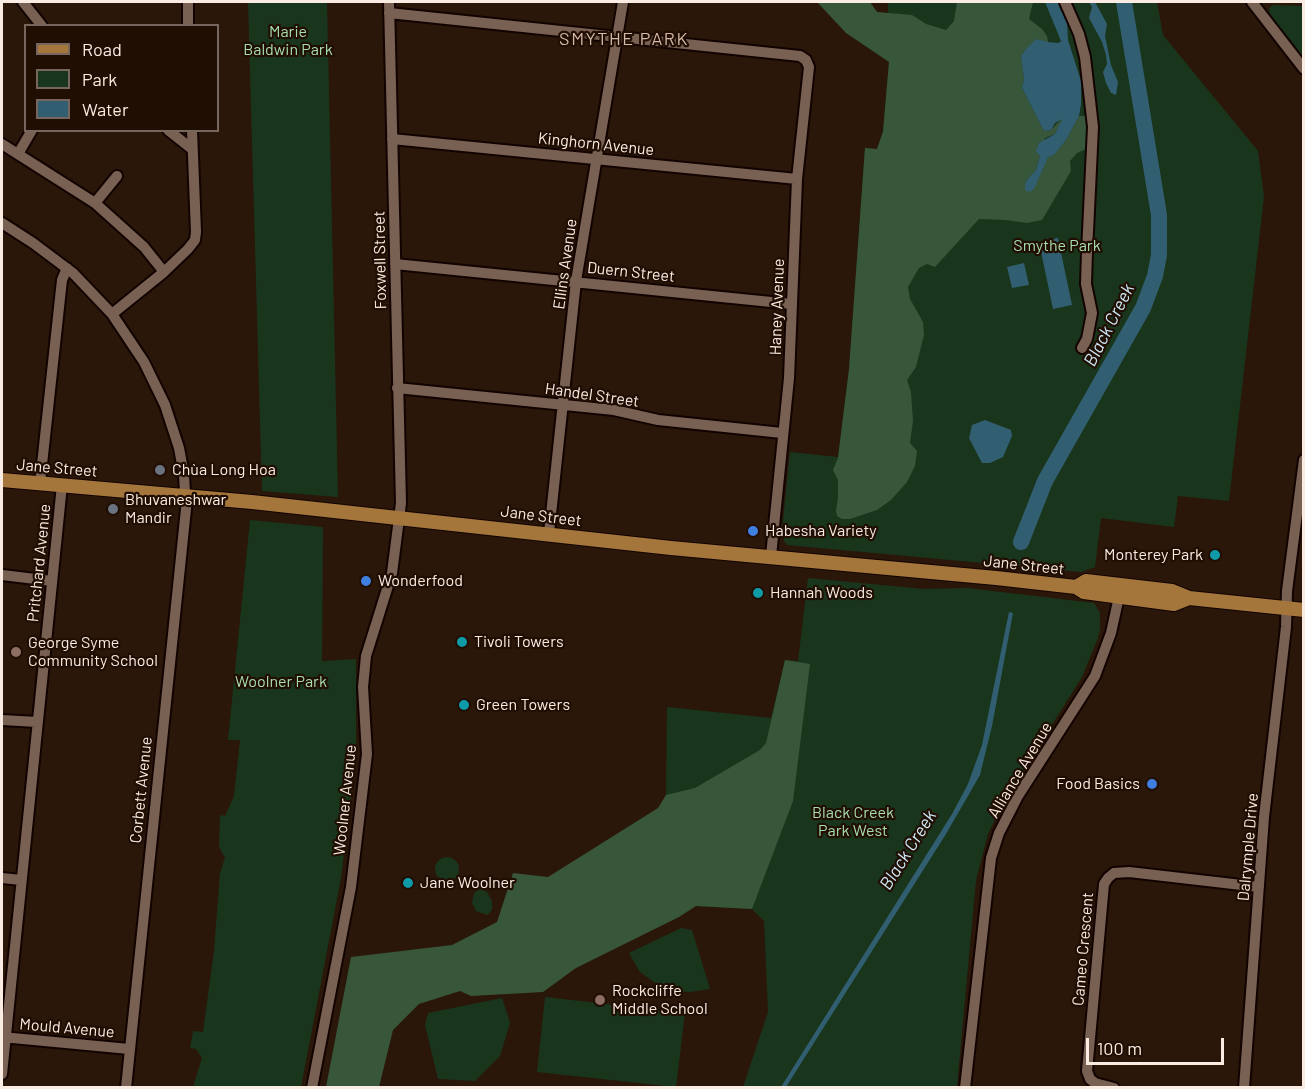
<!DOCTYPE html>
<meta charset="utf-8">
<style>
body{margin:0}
#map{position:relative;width:1305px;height:1089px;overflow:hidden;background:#2a170a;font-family:Barlow,sans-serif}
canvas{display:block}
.frame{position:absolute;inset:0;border:3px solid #faebe3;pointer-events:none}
.legend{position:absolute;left:24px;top:24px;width:195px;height:108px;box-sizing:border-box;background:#200e03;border:2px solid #77665d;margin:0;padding:8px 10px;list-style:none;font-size:18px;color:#faebe3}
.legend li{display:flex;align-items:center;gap:12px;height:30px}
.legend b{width:30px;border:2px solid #77665d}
.scale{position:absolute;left:1086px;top:1038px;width:138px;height:27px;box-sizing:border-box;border:3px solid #faebe3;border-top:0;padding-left:8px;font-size:18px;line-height:21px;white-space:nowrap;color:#faebe3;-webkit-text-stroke:4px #200e03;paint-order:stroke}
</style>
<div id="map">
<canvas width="1305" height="1089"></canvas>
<div class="frame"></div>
<ul class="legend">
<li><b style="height:8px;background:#a4763b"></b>Road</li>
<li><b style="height:16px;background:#19361d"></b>Park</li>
<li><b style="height:16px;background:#325e71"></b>Water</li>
</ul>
<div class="scale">100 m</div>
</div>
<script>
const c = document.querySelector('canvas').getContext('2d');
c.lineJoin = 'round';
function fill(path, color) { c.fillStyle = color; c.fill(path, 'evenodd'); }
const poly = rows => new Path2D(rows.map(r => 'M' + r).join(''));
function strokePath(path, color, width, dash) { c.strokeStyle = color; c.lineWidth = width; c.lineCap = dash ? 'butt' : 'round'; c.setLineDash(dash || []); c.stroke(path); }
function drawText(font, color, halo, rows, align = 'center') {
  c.font = font + ' Barlow,sans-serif'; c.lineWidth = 4.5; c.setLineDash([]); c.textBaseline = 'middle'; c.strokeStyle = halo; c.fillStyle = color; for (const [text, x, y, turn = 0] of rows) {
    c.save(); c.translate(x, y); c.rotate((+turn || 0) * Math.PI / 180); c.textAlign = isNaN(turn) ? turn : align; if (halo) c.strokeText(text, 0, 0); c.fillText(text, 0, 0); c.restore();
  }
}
fill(poly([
 [248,2,327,2,338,497,262,491],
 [888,2,1157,2,1163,35,1258,151,1264,197,1229,501,1178,496,1174,527,1101,518,1095,567,1081,572,787,545,784,541,782,530,790,452,838,457,849,369,865,148,877,149,883,131,889,62],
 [1273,5,1303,6,1303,60,1270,18,1269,9],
 [250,520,323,527,322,661,356,659,356,755,341,878,301,1087,193,1087,202,1058,196,1049,190,1048,193,1031,203,1032,214,951,220,873,225,858,219,847,220,815,225,816,234,796,240,740,228,740],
 [808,578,924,589,967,588,1035,596,1094,603,1100,613,1100,629,1098,638,1082,677,1005,799,988,834,976,880,957,1087,743,1087,768,1012,764,921,752,909,696,906,666,795,667,707,771,718,785,660,798,661],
 '435 869a12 12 0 1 1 24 0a12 12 0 1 1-24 0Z',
 [480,889,487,892,492,901,492,910,487,915,476,911,472,903,474,893],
 [681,928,692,930,710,989,690,992,665,990,640,972,629,953],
 [545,997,685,1013,676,1087,537,1072],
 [502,998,510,1023,500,1056,475,1081,438,1079,425,1025,428,1013]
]), '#19361d');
fill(poly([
 [817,2,870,2,877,12,912,15,926,24,946,30,954,21,957,2,1033,2,1029,19,1042,29,1047,36,1048,42,1026,49,1021,56,1024,79,1022,88,1044,131,1051,130,1063,117,1055,134,1045,138,1036,170,1026,181,1025,185,1048,157,1054,155,1066,140,1079,116,1087,116,1088,134,1088,148,1077,153,1070,161,1071,171,1042,220,1027,223,1006,220,979,219,935,267,927,264,919,268,908,287,910,299,923,322,924,335,916,367,907,380,911,392,913,421,910,443,917,451,915,466,907,482,891,500,877,510,850,519,842,519,837,516,836,511,838,497,838,480,833,470,838,458,849,369,865,148,877,149,883,132,889,62,846,33],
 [785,660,810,664,793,801,752,909,696,906,679,917,576,968,543,992,471,996,460,991,419,1004,393,1030,379,1087,326,1087,351,957,452,945,497,922,513,873,548,877,658,808,666,795,695,788,760,750,766,743]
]), '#37563a');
fill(poly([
 [1045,2,1058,2,1060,9,1067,22,1068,40,1081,81,1081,104,1079,116,1066,140,1054,155,1048,157,1034,189,1029,192,1025,190,1025,185,1026,181,1036,170,1040,156,1036,151,1039,143,1055,134,1062,119,1055,123,1051,130,1044,131,1022,88,1024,79,1021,56,1026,49,1036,39,1048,42,1059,43,1061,41],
 [1089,2,1095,2,1107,24,1105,36,1111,65,1118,82,1116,95,1111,93,1106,83,1103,72,1107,64,1106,55,1102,42,1089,18,1092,7],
 [1058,238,1072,305,1053,309,1039,242],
 [1024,263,1029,285,1012,288,1007,267],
 [985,420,1011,430,1012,436,1003,457,990,463,982,463,969,438,972,425],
 [1009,612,1013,613,992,726,980,775,946,834,786,1087,781,1087,952,814,968,784,982,745]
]), '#325e71');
strokePath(poly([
 [1021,542,1045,481,1143,308,1155,276,1159,255,1159,215,1124,2]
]), '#325e71', 16);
const minor = poly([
 [23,2,42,26],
 [188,2,188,26],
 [1065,2,1079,34,1085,57,1093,127,1087,252,1086,284,1092,313,1087,339,1082,348],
 [1252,2,1304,69],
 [389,13,800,56,806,60,809,67,797,179,789,378,771,556],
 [168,130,192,149],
 [392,139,797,179],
 [2,144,95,203,144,247,164,272],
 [18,154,32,130],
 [95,203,117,176],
 [2,223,33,243,73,273,112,314,144,362,165,405,179,448,184,475,186,509,126,1088],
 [395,264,791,304],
 [112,314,164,272,188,249,195,240,196,232,192,130],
 [397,388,614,410,658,420,782,433],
 [40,483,61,289,62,280,67,268],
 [549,533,576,281,623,2],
 [2,575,52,581],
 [2,720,37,722],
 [2,878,21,880],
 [2,1037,129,1049],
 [2,1074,62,485],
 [312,1088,351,887,367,754,363,687,366,656,392,573,401,503,389,2],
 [965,1088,991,858,999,833,1018,796,1095,676,1111,633,1120,592],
 [1114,1088,1095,1083,1090,1079,1087,1071,1104,884,1108,878,1114,873,1129,872,1259,887],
 [1244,1088,1264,817,1286,627,1287,591,1304,460]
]);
const major = poly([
 [2,480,252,502,671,548,996,578,1076,587,1084,592,1174,604,1189,598],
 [1076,587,1086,581,1172,591,1189,598,1304,610]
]);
strokePath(minor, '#120300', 14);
strokePath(major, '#120300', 16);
strokePath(minor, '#786052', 10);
strokePath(major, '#a4763b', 14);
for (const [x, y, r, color] of [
 [160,470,6,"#6b7280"],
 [113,509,6,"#6b7280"],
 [753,531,6,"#3f7fe0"],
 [1215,555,6,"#0f9aa8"],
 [366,581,6,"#3f7fe0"],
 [758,593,6,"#0f9aa8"],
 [462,642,6,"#0f9aa8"],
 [16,652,6,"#8d6e63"],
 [464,705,6,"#0f9aa8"],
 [1152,784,6,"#3f7fe0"],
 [408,883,6,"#0f9aa8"],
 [600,1000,6,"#8d6e63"]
]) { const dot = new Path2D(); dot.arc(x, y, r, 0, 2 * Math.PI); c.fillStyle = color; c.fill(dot); strokePath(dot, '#200e03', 2); }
drawText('16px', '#a8dead', '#200e03', [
 ["Marie",288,32],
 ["Baldwin Park",288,50],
 ["Smythe Park",1057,246],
 ["Woolner Park",281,682],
 ["Black Creek",853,813],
 ["Park West",853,831]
]);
drawText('16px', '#faebe3', '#200e03', [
 ["Kinghorn Avenue",596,144,6],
 ["Foxwell Street",380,260,-91],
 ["Ellins Avenue",565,264,-82],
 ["Duern Street",631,272,6],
 ["Haney Avenue",777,307,-88],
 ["Handel Street",592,395,8],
 ["Jane Street",57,468,5],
 ["Jane Street",541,516,7],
 ["Pritchard Avenue",39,563,-84],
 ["Jane Street",1024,565,6],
 ["Alliance Avenue",1020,770,-59],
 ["Corbett Avenue",141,790,-84],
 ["Woolner Avenue",345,800,-84],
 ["Dalrymple Drive",1248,847,-85],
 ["Cameo Crescent",1083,949,-85],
 ["Mould Avenue",67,1028,5]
]);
drawText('16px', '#faebe3', '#200e03', [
 ["Chùa Long Hoa",172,470],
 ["Bhuvaneshwar",125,500],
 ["Mandir",125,518],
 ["Habesha Variety",765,531],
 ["Monterey Park",1203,555,"right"],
 ["Wonderfood",378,581],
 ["Hannah Woods",770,593],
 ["Tivoli Towers",474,642],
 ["George Syme",28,643],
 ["Community School",28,661],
 ["Green Towers",476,705],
 ["Food Basics",1140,784,"right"],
 ["Jane Woolner",420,883],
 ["Rockcliffe",612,991],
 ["Middle School",612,1009]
], 'left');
c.letterSpacing = '1.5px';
drawText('18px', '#d5b9a9', '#200e03', [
 ["SMYTHE PARK",624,39]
]);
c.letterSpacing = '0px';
drawText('italic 18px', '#cde9f7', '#200e03', [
 ["Black Creek",1109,325,-63],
 ["Black Creek",908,850,-58]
]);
</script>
